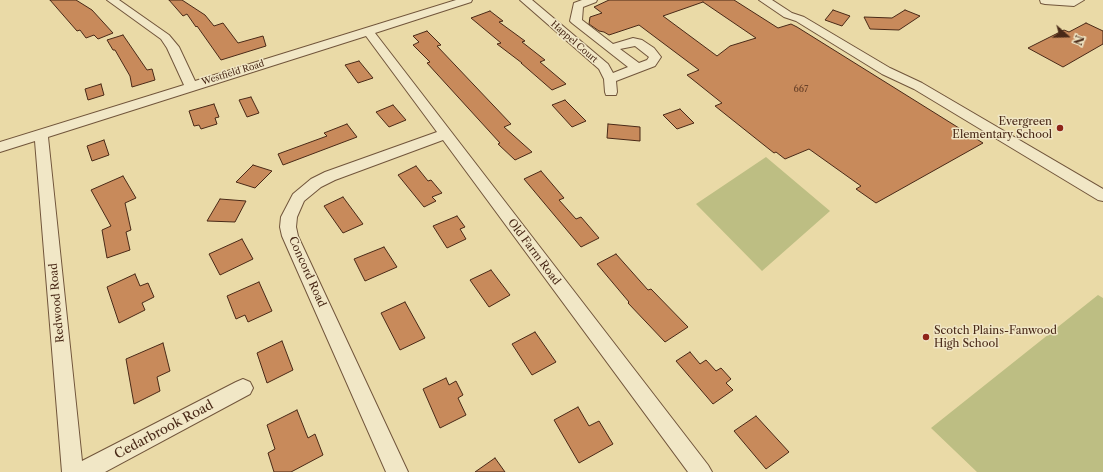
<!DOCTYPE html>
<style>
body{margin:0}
#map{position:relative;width:1103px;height:472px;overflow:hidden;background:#eadaa7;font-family:"Libre Caslon Text",serif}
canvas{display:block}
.north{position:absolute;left:1047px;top:16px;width:40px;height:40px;-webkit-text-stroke:3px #f1e7c6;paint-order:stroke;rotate:110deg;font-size:11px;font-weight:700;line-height:16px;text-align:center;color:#492917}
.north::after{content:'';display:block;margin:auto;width:14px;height:18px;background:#492917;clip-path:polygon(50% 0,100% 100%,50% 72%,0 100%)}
</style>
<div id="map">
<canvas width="1103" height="472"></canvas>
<div class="north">N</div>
</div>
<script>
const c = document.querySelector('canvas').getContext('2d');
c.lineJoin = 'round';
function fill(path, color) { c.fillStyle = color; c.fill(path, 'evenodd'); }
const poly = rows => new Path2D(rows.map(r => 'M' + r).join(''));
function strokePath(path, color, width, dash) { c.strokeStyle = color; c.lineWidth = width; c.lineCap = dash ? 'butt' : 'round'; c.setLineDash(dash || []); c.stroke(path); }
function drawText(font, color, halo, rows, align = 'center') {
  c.font = font + ' "Libre Caslon Text",serif'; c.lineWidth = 3; c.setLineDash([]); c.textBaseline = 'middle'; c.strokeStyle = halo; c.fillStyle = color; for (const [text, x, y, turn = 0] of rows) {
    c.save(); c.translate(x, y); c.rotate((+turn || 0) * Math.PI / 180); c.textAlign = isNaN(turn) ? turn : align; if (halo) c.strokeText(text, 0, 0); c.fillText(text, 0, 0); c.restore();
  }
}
fill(poly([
 [766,157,830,211,762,271,696,204],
 [1098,295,1103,298,1103,472,977,472,931,428]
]), '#bdbe83');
const building = poly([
 [50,0,76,0,92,10,113,33,98,39,94,35,86,38,80,30,77,31,50,0],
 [169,0,182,0,205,15,214,26,223,23,238,43,263,36,266,46,221,60,197,26,196,27,187,14,183,16,169,0],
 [609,0,734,0,778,28,791,24,797,27,983,143,876,203,856,189,861,186,809,149,785,159,776,152,774,153,715,106,722,103,687,75,699,70,639,25,609,35,604,32,599,31,589,24,590,17,602,13,594,7,609,0],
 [703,2,756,38,730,46,717,56,663,16,703,2],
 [833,10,850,16,842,26,825,20,833,10],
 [905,10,920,16,899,30,870,29,864,17,892,18,905,10],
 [490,11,503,21,499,22,525,41,522,42,545,60,540,62,566,84,552,90,521,63,522,63,497,44,501,43,471,18,490,11],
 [1086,23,1103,31,1103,44,1063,67,1028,48,1064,30,1069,32,1086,23],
 [427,31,441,45,437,46,511,124,504,127,532,152,515,160,498,144,500,143,427,63,430,62,413,45,419,42,413,36,427,31],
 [123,35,147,70,152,69,155,80,132,87,130,76,115,50,113,50,107,40,123,35],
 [359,61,373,78,358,83,345,65,359,61],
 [101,84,104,95,88,100,85,89,101,84],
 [251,97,259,113,247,117,239,100,251,97],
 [565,100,586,121,572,127,552,105,565,100],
 [214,104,219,117,215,118,217,124,201,129,199,125,194,126,189,111,214,104],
 [393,105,406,120,389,127,376,112,393,105],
 [680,109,694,123,677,129,663,115,680,109],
 [347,124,357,137,283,165,278,154,327,136,324,133,347,124],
 [608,124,640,127,640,141,607,138,608,124],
 [104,140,109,155,92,161,87,146,104,140],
 [253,165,272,171,255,188,236,182,253,165],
 [416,166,428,181,431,180,442,193,432,197,436,201,424,207,398,175,416,166],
 [541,171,564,198,559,200,576,219,581,217,599,238,581,247,524,179,541,171],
 [123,176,136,198,125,203,131,230,126,232,130,250,107,258,102,230,111,226,91,190,123,176],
 [343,197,363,224,343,233,324,206,343,197],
 [220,199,246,201,235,222,207,221,220,199],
 [457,216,465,227,460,229,466,239,447,248,433,226,457,216],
 [242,239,253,259,220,275,209,254,242,239],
 [384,247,397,267,365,281,354,259,384,247],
 [616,254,648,290,651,289,688,327,665,342,628,303,629,302,597,264,616,254],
 [491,270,510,295,489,307,470,280,491,270],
 [135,274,140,286,148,283,154,297,142,303,145,310,119,323,107,287,135,274],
 [259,282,272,311,248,322,245,315,236,319,227,296,259,282],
 [405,302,425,338,400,350,381,313,405,302],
 [535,332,556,362,532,375,512,344,535,332],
 [282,341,293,370,267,383,257,353,282,341],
 [163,343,170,371,157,377,160,391,134,404,126,359,163,343],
 [690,352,700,364,706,360,716,371,721,368,731,379,726,383,733,390,713,404,676,361,690,352],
 [446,378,449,385,456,381,463,395,458,398,466,415,440,428,423,389,446,378],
 [578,407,589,426,599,421,613,444,579,463,554,420,578,407],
 [297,410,308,438,315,434,323,455,291,472,274,472,268,453,275,449,267,425,297,410],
 [756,416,789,452,766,469,734,431,756,416],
 [495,458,505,472,475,472,495,458]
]);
fill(building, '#c88a5b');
strokePath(building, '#492917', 1);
const minor = poly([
 [107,0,119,0,169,35,179,47,195,81,456,0,472,0,471,2,375,33,708,465,712,472,688,472,443,140,335,180,321,187,304,201,297,217,296,227,298,236,408,472,386,472,282,236,280,227,281,217,293,194,311,179,325,172,437,132,366,36,48,137,82,461,236,382,243,379,250,382,253,388,250,394,105,472,62,472,35,141,0,152,0,142,184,85,167,48,161,39,107,0],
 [520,0,532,0,608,64,613,73,628,67,572,23,570,21,574,3,582,0,597,0,596,2,583,7,582,20,613,44,633,38,642,40,654,48,661,57,655,66,616,81,617,92,616,95,606,95,605,92,604,79,599,69,520,0],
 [635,46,649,57,647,60,639,63,620,49,635,46],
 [759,0,772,0,792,13,804,17,890,68,922,83,1103,189,1103,201,1098,200,914,89,882,74,796,21,784,17,759,0],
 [1040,0,1084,0,1074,6,1045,4,1041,3,1040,0]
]);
strokePath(minor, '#71553b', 2);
fill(minor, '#f1e7c6');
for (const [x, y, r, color] of [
 [1060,128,4,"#8f2418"],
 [926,337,4,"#8f2418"]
]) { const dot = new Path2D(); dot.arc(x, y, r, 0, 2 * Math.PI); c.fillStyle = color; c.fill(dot); strokePath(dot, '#f1e7c6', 1.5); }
drawText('9px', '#492917', '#f1e7c6', [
 ["Happel Court",574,42,41],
 ["Westfield Road",233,73,-17]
]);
drawText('9px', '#694128', null, [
 ["667",801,89]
]);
drawText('11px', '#492917', '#f1e7c6', [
 ["Evergreen",1052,122],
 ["Elementary School",1052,135],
 ["Scotch Plains-Fanwood",934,331,"left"],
 ["High School",934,344,"left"]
], 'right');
drawText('11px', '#492917', '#f1e7c6', [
 ["Old Farm Road",534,252,53],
 ["Concord Road",307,272,66],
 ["Redwood Road",57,303,-95]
]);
drawText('13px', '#492917', '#f1e7c6', [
 ["Cedarbrook Road",164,430,-28]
]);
</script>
